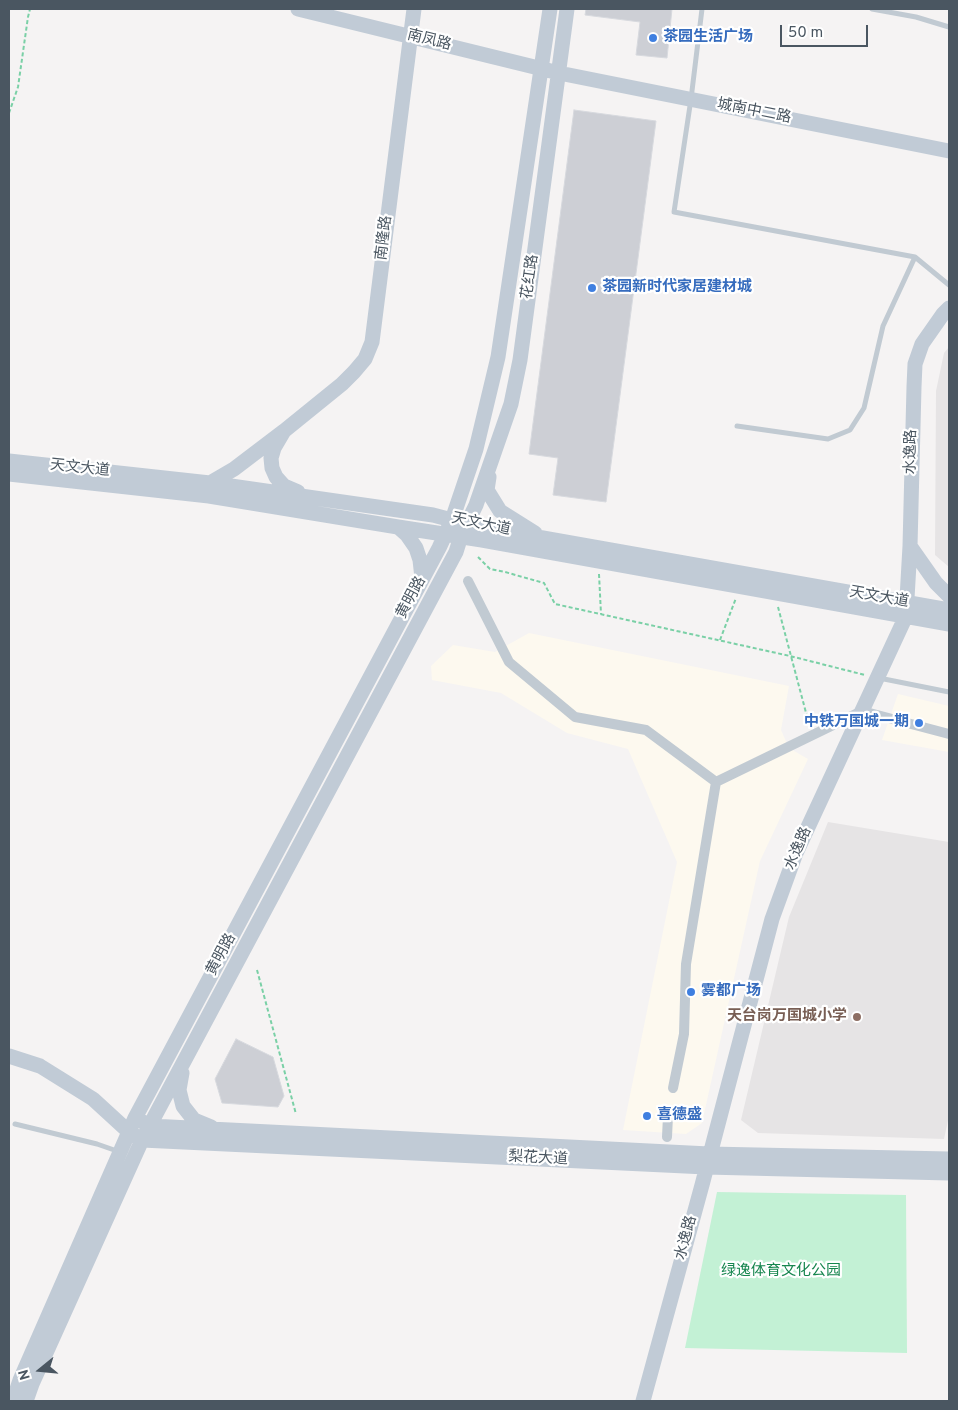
<!DOCTYPE html>
<meta charset="utf-8">
<style>
body{margin:0}
#map{position:relative;width:958px;height:1410px;overflow:hidden;background:#f5f3f3;font-family:Overpass,sans-serif}
canvas{display:block}
.frame{position:absolute;inset:0;border:10px solid #4a5661;pointer-events:none}
.north{position:absolute;left:15px;top:1345px;width:50px;height:50px;-webkit-text-stroke:4px #fff;paint-order:stroke;rotate:253deg;font-size:14px;font-weight:700;line-height:20px;text-align:center;color:#4a5661}
.north::after{content:'';display:block;margin:auto;width:18px;height:22px;background:#4a5661;clip-path:polygon(50% 0,100% 100%,50% 72%,0 100%)}
.scale{position:absolute;left:780px;top:25px;width:88px;height:22px;box-sizing:border-box;border:2px solid #4a5661;border-top:0;padding-left:6px;font-size:15px;line-height:18px;white-space:nowrap;color:#4a5661;-webkit-text-stroke:4px #fff;paint-order:stroke}
</style>
<div id="map">
<canvas width="958" height="1410"></canvas>
<div class="frame"></div>
<div class="north">N</div>
<div class="scale">50 m</div>
</div>
<script>
const c = document.querySelector('canvas').getContext('2d');
c.lineJoin = 'round';
function fill(path, color) { c.fillStyle = color; c.fill(path, 'evenodd'); }
const poly = rows => new Path2D(rows.map(r => 'M' + r).join(''));
function strokePath(path, color, width, dash) { c.strokeStyle = color; c.lineWidth = width; c.lineCap = dash ? 'butt' : 'round'; c.setLineDash(dash || []); c.stroke(path); }
function drawText(font, color, halo, rows, align = 'center') {
  c.font = font + ' Overpass,"Noto Sans SC",sans-serif'; c.lineWidth = 4.5; c.setLineDash([]); c.textBaseline = 'middle'; c.strokeStyle = halo; c.fillStyle = color; for (const [text, x, y, turn = 0] of rows) {
    c.save(); c.translate(x, y); c.rotate((+turn || 0) * Math.PI / 180); c.textAlign = isNaN(turn) ? turn : align; if (halo) c.strokeText(text, 0, 0); c.fillText(text, 0, 0); c.restore();
  }
}
fill(poly([
 [529,633,789,686,781,730,789,748,808,759,760,861,702,1123,686,1134,623,1130,677,862,628,749,567,733,501,693,432,680,431,666,453,645,495,652],
 [898,694,949,706,949,752,882,740]
]), '#fdf9ef');
fill(poly([
 [949,347,949,567,935,555,936,391,944,353],
 [828,822,949,842,949,1116,944,1139,758,1133,741,1120,789,917]
]), '#e6e4e5');
fill(poly([
 [717,1192,906,1195,907,1353,685,1348]
]), '#c3f1d5');
const building = poly([
 [586,9,672,9,667,58,636,55,640,22,585,15,586,9],
 [574,110,656,121,606,502,553,495,558,458,529,454,574,110],
 [236,1039,273,1057,284,1096,278,1107,222,1103,215,1079,236,1039]
]);
fill(building, '#cdcfd5');
strokePath(building, '#d7d9de', 1);
strokePath(poly([
 [9,113,18,87,28,17,30,9],
 [478,557,490,569,505,572,544,583,555,604,790,656,865,675],
 [599,574,601,614],
 [778,607,809,724],
 [720,640,736,598],
 [257,970,296,1114]
]), '#7ad0a6', 2, [4, 2.5]);
strokePath(poly([
 [702,9,691,99,674,212,915,257,949,285],
 [872,9,916,17,949,27],
 [737,426,828,439,850,430,864,408,883,326,915,257],
 [879,678,949,692],
 [15,1124,97,1144,117,1151]
]), '#c1cad2', 5);
strokePath(poly([
 [468,581,509,662,575,717,646,730,716,782,686,964,684,1034,673,1088],
 [716,782,862,711,949,734],
 [667,1137,668,1116]
]), '#c1cad2', 10);
strokePath(poly([
 [298,9,559,73,949,151],
 [284,431,342,384,354,372,365,359,372,342,414,9],
 [9,461,210,483,433,515,467,524,499,530,949,610],
 [9,474,209,496,398,527,482,540,949,624],
 [489,477,487,490,500,511,535,533],
 [210,483,234,469,284,431,274,448,271,458,272,468,276,477,284,486,298,492],
 [398,527,407,535,416,548,420,560,422,578],
 [910,546,936,583,949,596],
 [9,1056,40,1066,93,1099,129,1132,142,1140,706,1167,949,1173],
 [182,1073,179,1090,183,1106,194,1120,211,1127],
 [143,1122,150,1126,709,1154,949,1159],
 [13,1401,20,1380,135,1118,439,548,452,520,476,449,498,357,550,9],
 [26,1401,32,1384,142,1140,456,552,461,536,476,505,511,404,520,360,567,9],
 [643,1401,702,1185,772,919,796,853,906,616,910,546,914,387,915,364,922,344,943,314,949,308]
]), '#c1cbd6', 15);
for (const [x, y, r, color] of [
 [653,38,5,"#3f7fe0"],
 [592,288,5,"#3f7fe0"],
 [919,723,5,"#3f7fe0"],
 [691,992,5,"#3f7fe0"],
 [857,1017,5,"#8d6e63"],
 [647,1116,5,"#3f7fe0"]
]) { const dot = new Path2D(); dot.arc(x, y, r, 0, 2 * Math.PI); c.fillStyle = color; c.fill(dot); strokePath(dot, '#fff', 2); }
drawText('bold 15px', '#366cbe', '#fff', [
 ["茶园生活广场",663,38],
 ["茶园新时代家居建材城",602,288],
 ["中铁万国城一期",909,723,"right"],
 ["雾都广场",701,992],
 ["喜德盛",657,1116]
], 'left');
drawText('15px', '#4a5661', '#fff', [
 ["南凤路",429,41,14],
 ["城南中二路",754,112,11],
 ["南隆路",385,238,-83],
 ["花红路",531,277,-82],
 ["水逸路",912,452,-89],
 ["天文大道",80,469,6],
 ["天文大道",481,525,12],
 ["黄明路",412,598,-62],
 ["天文大道",879,598,10],
 ["水逸路",799,849,-67],
 ["黄明路",222,955,-62],
 ["梨花大道",538,1159,3],
 ["水逸路",687,1238,-75]
]);
drawText('bold 15px', '#785e54', '#fff', [
 ["天台岗万国城小学",847,1017]
], 'right');
drawText('15px', '#17864f', '#fff', [
 ["绿逸体育文化公园",781,1272]
]);
</script>
